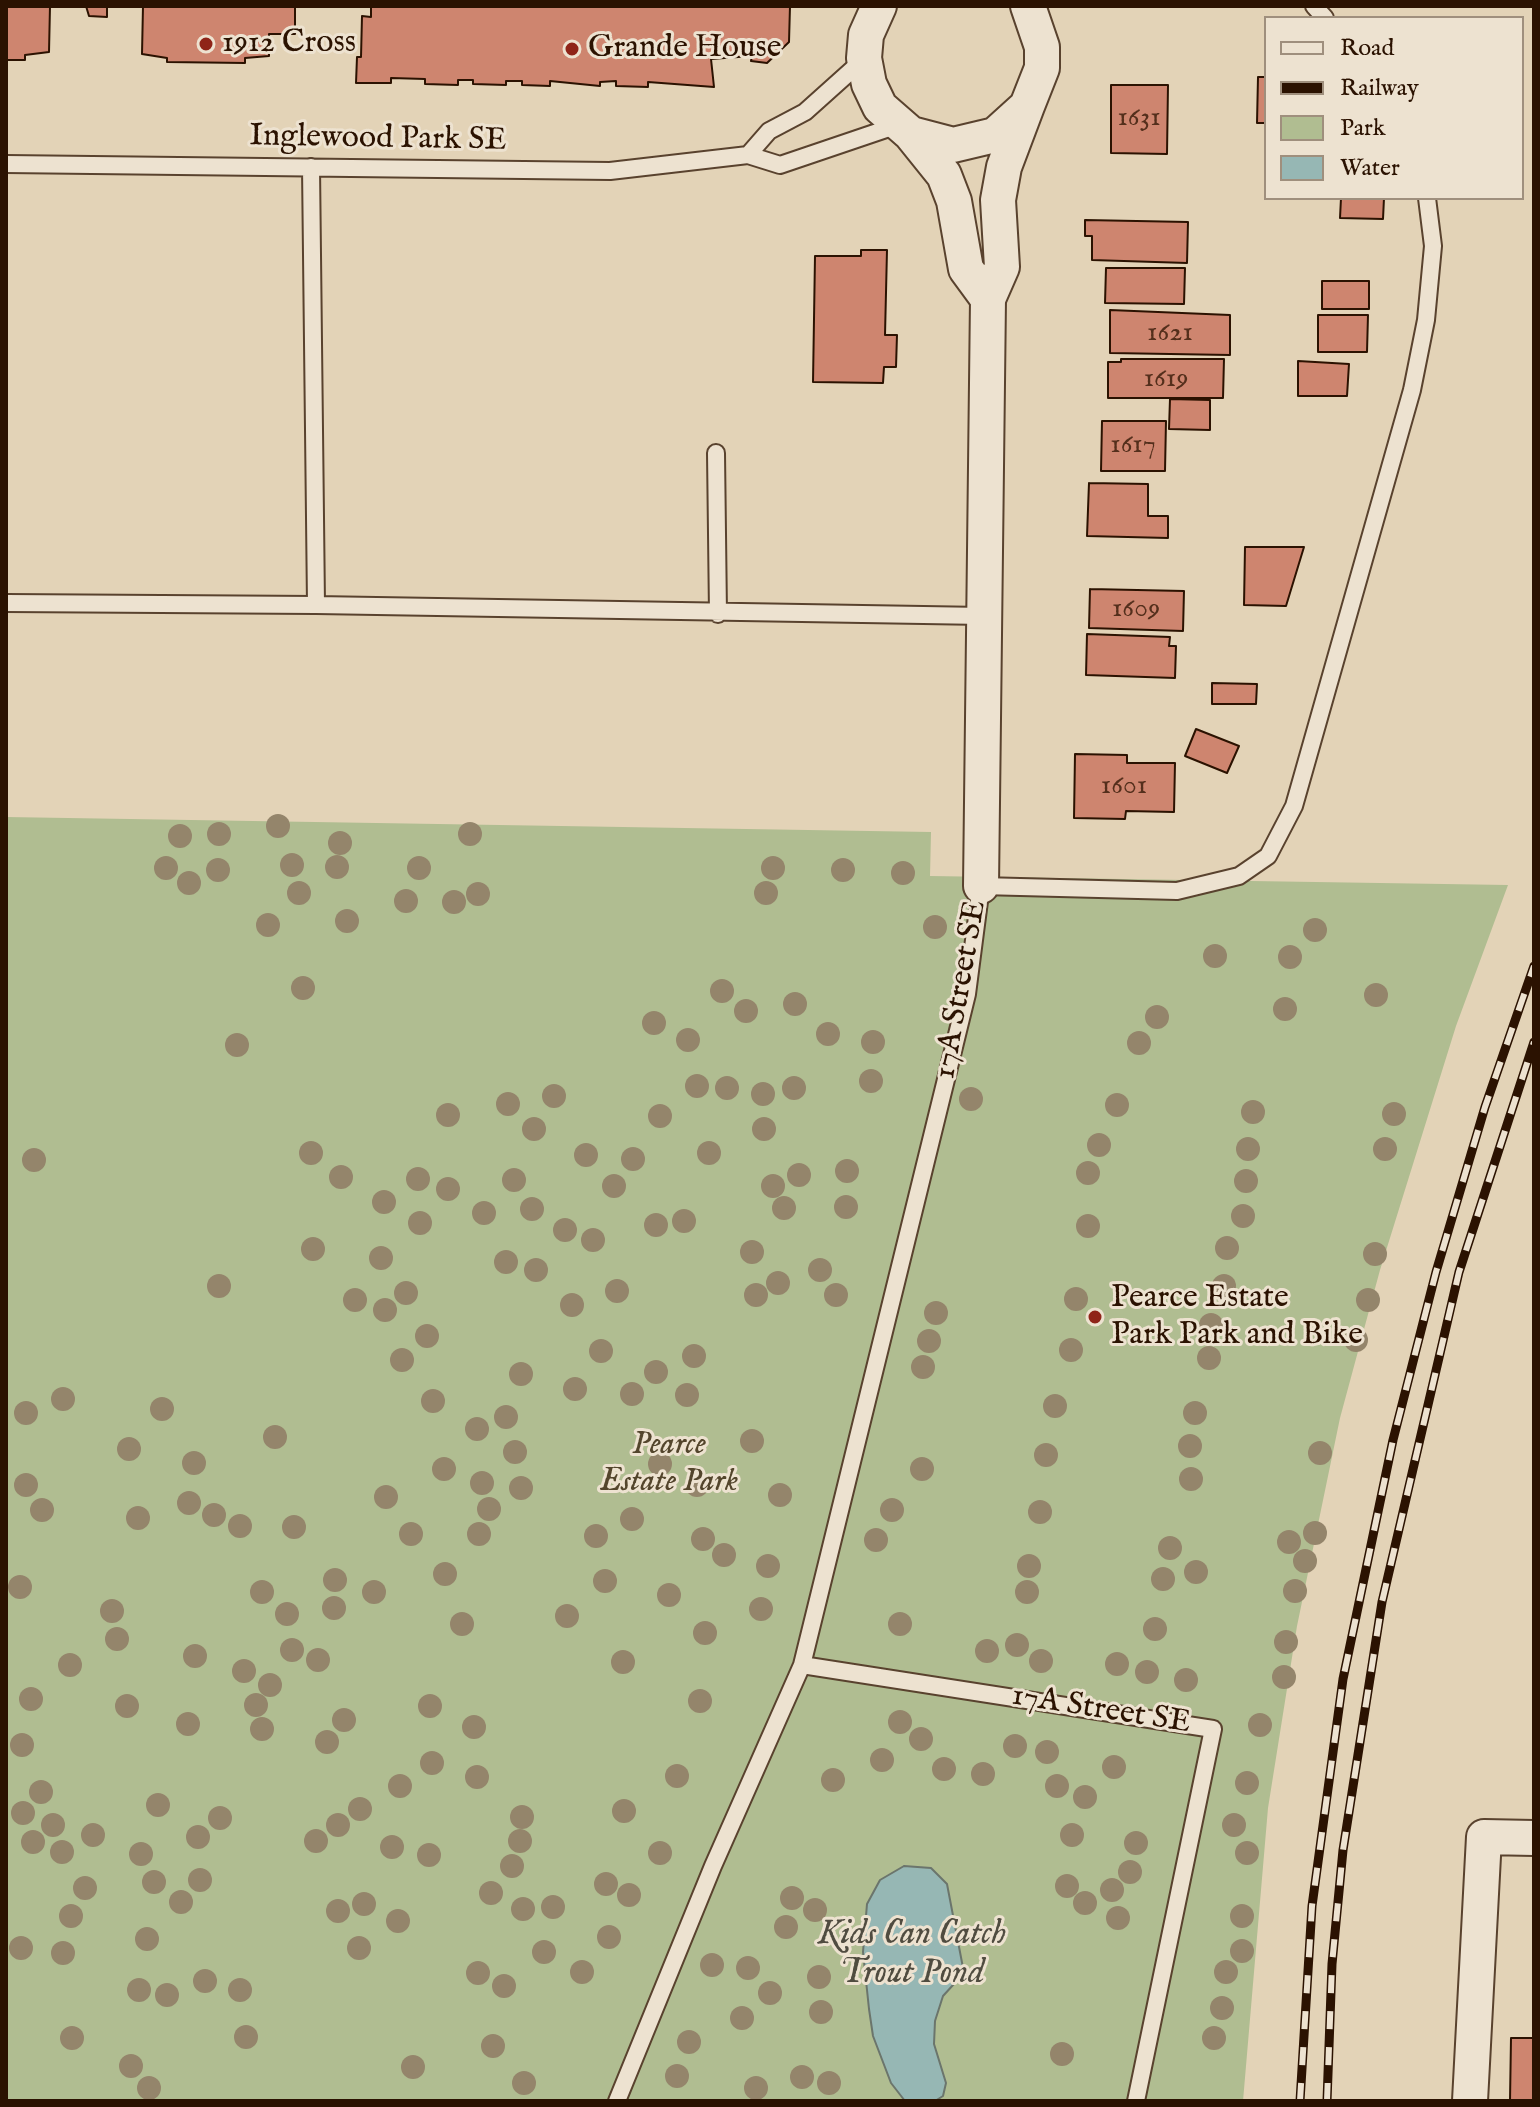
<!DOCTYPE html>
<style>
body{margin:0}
#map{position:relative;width:1540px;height:2107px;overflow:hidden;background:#e3d3b7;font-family:"IM FELL English",serif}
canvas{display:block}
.frame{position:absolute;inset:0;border:8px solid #2b1201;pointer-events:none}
.legend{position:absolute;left:1264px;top:16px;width:260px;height:184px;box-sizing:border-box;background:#ede2d0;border:2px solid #9f8f7d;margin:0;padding:10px 14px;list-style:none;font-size:24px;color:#2b1201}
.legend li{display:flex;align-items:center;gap:16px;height:40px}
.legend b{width:40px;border:2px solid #9f8f7d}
</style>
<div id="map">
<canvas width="1540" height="2107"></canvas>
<div class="frame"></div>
<ul class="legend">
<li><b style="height:10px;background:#ede2d0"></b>Road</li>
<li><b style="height:10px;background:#2b1201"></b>Railway</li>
<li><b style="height:22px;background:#b0bd91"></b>Park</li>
<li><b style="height:22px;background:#96b7b4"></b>Water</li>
</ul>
</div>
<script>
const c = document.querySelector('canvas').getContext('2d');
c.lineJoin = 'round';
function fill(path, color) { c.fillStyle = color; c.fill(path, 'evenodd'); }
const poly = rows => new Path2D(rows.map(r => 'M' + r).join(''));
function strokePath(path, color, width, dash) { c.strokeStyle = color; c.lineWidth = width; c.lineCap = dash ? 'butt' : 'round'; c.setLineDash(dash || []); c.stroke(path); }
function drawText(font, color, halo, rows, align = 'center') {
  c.font = font + ' "IM FELL English",serif'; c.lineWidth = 6; c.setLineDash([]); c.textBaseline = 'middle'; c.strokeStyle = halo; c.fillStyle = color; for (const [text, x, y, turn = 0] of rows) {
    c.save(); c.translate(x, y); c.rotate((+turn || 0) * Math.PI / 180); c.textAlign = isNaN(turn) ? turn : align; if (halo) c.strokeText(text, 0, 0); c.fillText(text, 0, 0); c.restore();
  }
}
fill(poly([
 [6,817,931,832,930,876,1508,885,1456,1026,1380,1270,1340,1418,1297,1626,1268,1808,1243,2101,6,2101]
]), '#b0bd91');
const water = poly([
 [904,1866,931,1868,947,1884,964,1973,943,1996,935,2021,934,2044,946,2083,943,2096,935,2101,905,2101,891,2083,873,2036,869,2009,863,1952,867,1904,880,1880,904,1866]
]);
fill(water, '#96b7b4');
strokePath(water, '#6b756c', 2);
const building = poly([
 [6,6,50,6,49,52,25,55,25,60,6,60,6,6],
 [86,6,107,6,107,17,89,16,86,6],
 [143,6,295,6,295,34,269,34,269,56,245,58,245,63,167,62,167,58,142,54,143,6],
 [371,6,790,6,789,42,767,63,751,61,752,56,711,59,714,87,648,82,648,87,616,86,616,81,600,82,600,86,550,81,550,86,522,85,522,81,506,81,506,85,473,84,473,80,458,80,458,85,425,84,425,79,391,78,391,83,356,83,357,57,361,57,362,16,371,17,371,6],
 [1258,77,1266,77,1266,123,1257,123,1258,77],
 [1111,85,1168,85,1167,154,1111,153,1111,85],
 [1341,198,1384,198,1383,219,1340,218,1341,198],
 [1085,220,1188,222,1187,263,1092,260,1092,236,1085,236,1085,220],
 [861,250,887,250,885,335,897,335,896,367,884,367,883,383,813,382,815,256,861,256,861,250],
 [1106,268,1185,268,1184,304,1105,303,1106,268],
 [1322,281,1369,281,1369,309,1322,309,1322,281],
 [1110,310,1230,315,1230,355,1110,353,1110,310],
 [1318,315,1368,315,1367,352,1318,352,1318,315],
 [1121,359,1224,359,1223,398,1108,398,1108,362,1121,362,1121,359],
 [1298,361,1349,364,1347,396,1298,396,1298,361],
 [1170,399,1210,400,1210,430,1169,429,1170,399],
 [1102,421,1166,421,1165,471,1101,471,1102,421],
 [1089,483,1148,484,1148,516,1168,516,1168,538,1087,536,1089,483],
 [1245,547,1304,547,1286,606,1244,605,1245,547],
 [1090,589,1184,591,1183,631,1089,628,1090,589],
 [1087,634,1170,637,1169,646,1176,646,1175,678,1086,675,1087,634],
 [1212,683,1257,684,1256,704,1212,704,1212,683],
 [1196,729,1239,746,1227,773,1185,756,1196,729],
 [1075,754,1127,755,1127,763,1175,763,1174,812,1126,811,1125,819,1074,818,1075,754],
 [1511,2038,1534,2038,1534,2101,1510,2101,1511,2038]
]);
fill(building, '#ce856f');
strokePath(building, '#2b1201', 2);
const service = poly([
 [1314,6,1325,18],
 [748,155,769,131,805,112,863,60],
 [6,164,610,171,748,155,780,165,898,125],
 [311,167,316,605,984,616],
 [716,453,718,614],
 [6,603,316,605],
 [802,1665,1213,1729,1136,2101],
 [617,2101,713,1866,802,1665,967,994,981,886,1177,891,1239,876,1268,856,1294,806,1412,390,1426,320,1433,246,1427,198]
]);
const minor = poly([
 [879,6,866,35,864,58,869,84,880,107,911,134,953,145,995,135,1027,106,1042,68,1042,47,1028,6],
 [911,134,944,175,954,201,966,269,988,299],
 [981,886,988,299,1002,267,998,200,1004,167,1027,106],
 [1470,2101,1484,1837,1534,1838]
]);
strokePath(service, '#59422e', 20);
strokePath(minor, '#59422e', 38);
strokePath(service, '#ede2d0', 16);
strokePath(minor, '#ede2d0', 34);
const rail = poly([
 [1300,2101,1312,1906,1343,1679,1393,1440,1436,1272,1485,1107,1534,966],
 [1327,2101,1332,1964,1343,1850,1382,1602,1459,1272,1534,1042]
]);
strokePath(rail, '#2b1201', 9);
strokePath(rail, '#ede2d0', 6, [18]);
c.fillStyle = '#94856b';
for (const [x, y] of [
 [278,826],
 [219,834],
 [470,834],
 [180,836],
 [340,843],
 [292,865],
 [337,867],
 [166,868],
 [419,868],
 [773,868],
 [218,870],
 [843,870],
 [903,873],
 [189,883],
 [299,893],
 [766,893],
 [478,894],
 [406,901],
 [454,902],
 [347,921],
 [268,925],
 [935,927],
 [1315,930],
 [1215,956],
 [1290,957],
 [303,988],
 [722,991],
 [1376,995],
 [795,1004],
 [1285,1009],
 [746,1011],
 [1157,1017],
 [654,1023],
 [828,1034],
 [688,1040],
 [873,1042],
 [1139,1043],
 [237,1045],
 [871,1081],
 [697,1086],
 [727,1088],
 [794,1088],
 [763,1094],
 [554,1096],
 [971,1099],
 [508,1104],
 [1117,1105],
 [1253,1112],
 [1394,1114],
 [448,1115],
 [660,1116],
 [534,1129],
 [764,1129],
 [1099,1145],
 [1248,1149],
 [1385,1149],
 [311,1153],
 [709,1153],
 [586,1155],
 [633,1159],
 [34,1160],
 [847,1171],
 [1088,1173],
 [799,1175],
 [341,1177],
 [418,1179],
 [514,1180],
 [1246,1181],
 [614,1186],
 [773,1186],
 [448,1189],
 [384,1202],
 [846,1207],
 [784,1208],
 [532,1209],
 [484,1213],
 [1243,1216],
 [684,1221],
 [420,1223],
 [656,1225],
 [1088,1226],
 [565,1230],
 [593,1240],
 [1227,1248],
 [313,1249],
 [752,1252],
 [1375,1254],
 [381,1258],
 [506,1262],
 [536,1270],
 [820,1270],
 [778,1283],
 [219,1286],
 [1224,1286],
 [617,1291],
 [406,1293],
 [756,1295],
 [836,1295],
 [1076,1299],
 [355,1300],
 [1368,1300],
 [572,1305],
 [385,1310],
 [936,1313],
 [1211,1325],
 [427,1336],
 [1356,1340],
 [929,1341],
 [1071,1350],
 [601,1351],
 [694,1356],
 [1209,1358],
 [402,1360],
 [923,1367],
 [656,1372],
 [521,1374],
 [575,1389],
 [632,1394],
 [687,1395],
 [63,1399],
 [433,1401],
 [1055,1406],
 [162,1409],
 [26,1413],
 [1195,1413],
 [506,1417],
 [477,1429],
 [275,1437],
 [752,1441],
 [1190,1446],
 [129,1449],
 [515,1452],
 [1320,1453],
 [1046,1455],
 [194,1463],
 [660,1464],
 [444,1469],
 [922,1469],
 [1191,1479],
 [482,1483],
 [26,1485],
 [697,1485],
 [521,1488],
 [780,1495],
 [386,1497],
 [189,1503],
 [489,1509],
 [42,1510],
 [892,1510],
 [1040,1512],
 [214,1515],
 [138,1518],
 [632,1519],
 [240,1526],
 [294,1527],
 [1315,1533],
 [411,1534],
 [479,1534],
 [596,1536],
 [703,1539],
 [876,1540],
 [1289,1542],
 [1170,1548],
 [724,1555],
 [1305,1561],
 [768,1566],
 [1029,1566],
 [1196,1572],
 [445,1574],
 [1163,1579],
 [335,1580],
 [605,1581],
 [20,1587],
 [1295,1591],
 [262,1592],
 [374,1592],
 [1027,1592],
 [669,1595],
 [334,1608],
 [761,1609],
 [112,1611],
 [287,1614],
 [567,1616],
 [462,1624],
 [900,1624],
 [1155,1629],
 [705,1633],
 [117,1639],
 [1286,1642],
 [1017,1645],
 [292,1650],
 [987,1651],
 [195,1656],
 [318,1660],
 [1041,1661],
 [623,1662],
 [1117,1664],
 [70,1665],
 [244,1671],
 [1147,1672],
 [1284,1677],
 [1186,1680],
 [270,1685],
 [31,1699],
 [700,1701],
 [256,1705],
 [127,1706],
 [430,1706],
 [344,1720],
 [900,1722],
 [188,1724],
 [1260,1725],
 [474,1727],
 [262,1729],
 [921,1739],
 [327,1742],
 [22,1745],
 [1015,1746],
 [1047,1752],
 [882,1760],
 [432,1763],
 [1114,1767],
 [944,1769],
 [983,1774],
 [677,1776],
 [477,1777],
 [833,1780],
 [1247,1783],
 [400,1786],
 [1057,1786],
 [41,1792],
 [1085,1797],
 [158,1805],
 [360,1809],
 [624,1811],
 [23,1813],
 [522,1817],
 [220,1818],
 [53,1825],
 [338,1825],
 [1234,1825],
 [93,1835],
 [1072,1835],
 [198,1837],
 [316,1841],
 [520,1841],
 [33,1842],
 [1136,1843],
 [392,1847],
 [62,1852],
 [660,1853],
 [1247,1853],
 [141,1854],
 [429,1855],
 [512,1866],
 [1130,1872],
 [200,1880],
 [154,1882],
 [606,1884],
 [1067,1886],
 [85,1888],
 [1112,1890],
 [491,1893],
 [629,1895],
 [792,1898],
 [181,1902],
 [1085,1903],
 [364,1904],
 [553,1907],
 [523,1909],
 [815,1910],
 [338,1911],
 [71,1916],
 [1242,1916],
 [1118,1918],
 [398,1921],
 [786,1927],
 [609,1937],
 [147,1939],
 [21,1948],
 [359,1948],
 [1242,1951],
 [544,1952],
 [63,1953],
 [712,1965],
 [748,1968],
 [582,1972],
 [1226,1972],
 [478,1973],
 [819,1977],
 [205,1981],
 [504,1986],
 [139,1990],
 [240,1990],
 [770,1993],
 [167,1995],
 [1222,2008],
 [821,2012],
 [742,2018],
 [246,2037],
 [72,2038],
 [1214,2038],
 [689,2042],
 [493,2046],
 [1062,2054],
 [131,2066],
 [413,2067],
 [677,2076],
 [802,2077],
 [524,2083],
 [829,2083],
 [149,2088],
 [756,2088]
]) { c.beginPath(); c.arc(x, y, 12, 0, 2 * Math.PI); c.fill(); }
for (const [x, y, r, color] of [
 [206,44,8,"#8f2418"],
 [572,49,8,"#8f2418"],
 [1095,1317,8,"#8f2418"]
]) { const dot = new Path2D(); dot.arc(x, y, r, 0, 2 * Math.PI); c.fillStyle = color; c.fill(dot); strokePath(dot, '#ede2d0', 3); }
drawText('28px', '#542f1c', null, [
 ["1631",1139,119],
 ["1621",1170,334],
 ["1619",1166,380],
 ["1617",1133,446],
 ["1609",1136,610],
 ["1601",1124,787]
]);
drawText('32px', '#2b1201', '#ede2d0', [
 ["1912 Cross",222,44],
 ["Grande House",588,49],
 ["Pearce Estate",1111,1299],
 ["Park Park and Bike",1111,1336]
], 'left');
drawText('32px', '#2b1201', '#ede2d0', [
 ["Inglewood Park SE",378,140,1],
 ["17A Street SE",962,990,-80],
 ["17A Street SE",1101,1711,9]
]);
drawText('italic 32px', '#53452c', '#ede2d0', [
 ["Pearce",669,1446],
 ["Estate Park",669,1483]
]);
drawText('italic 34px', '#504c40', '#ede2d0', [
 ["Kids Can Catch",912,1936],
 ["Trout Pond",912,1975]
]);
</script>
